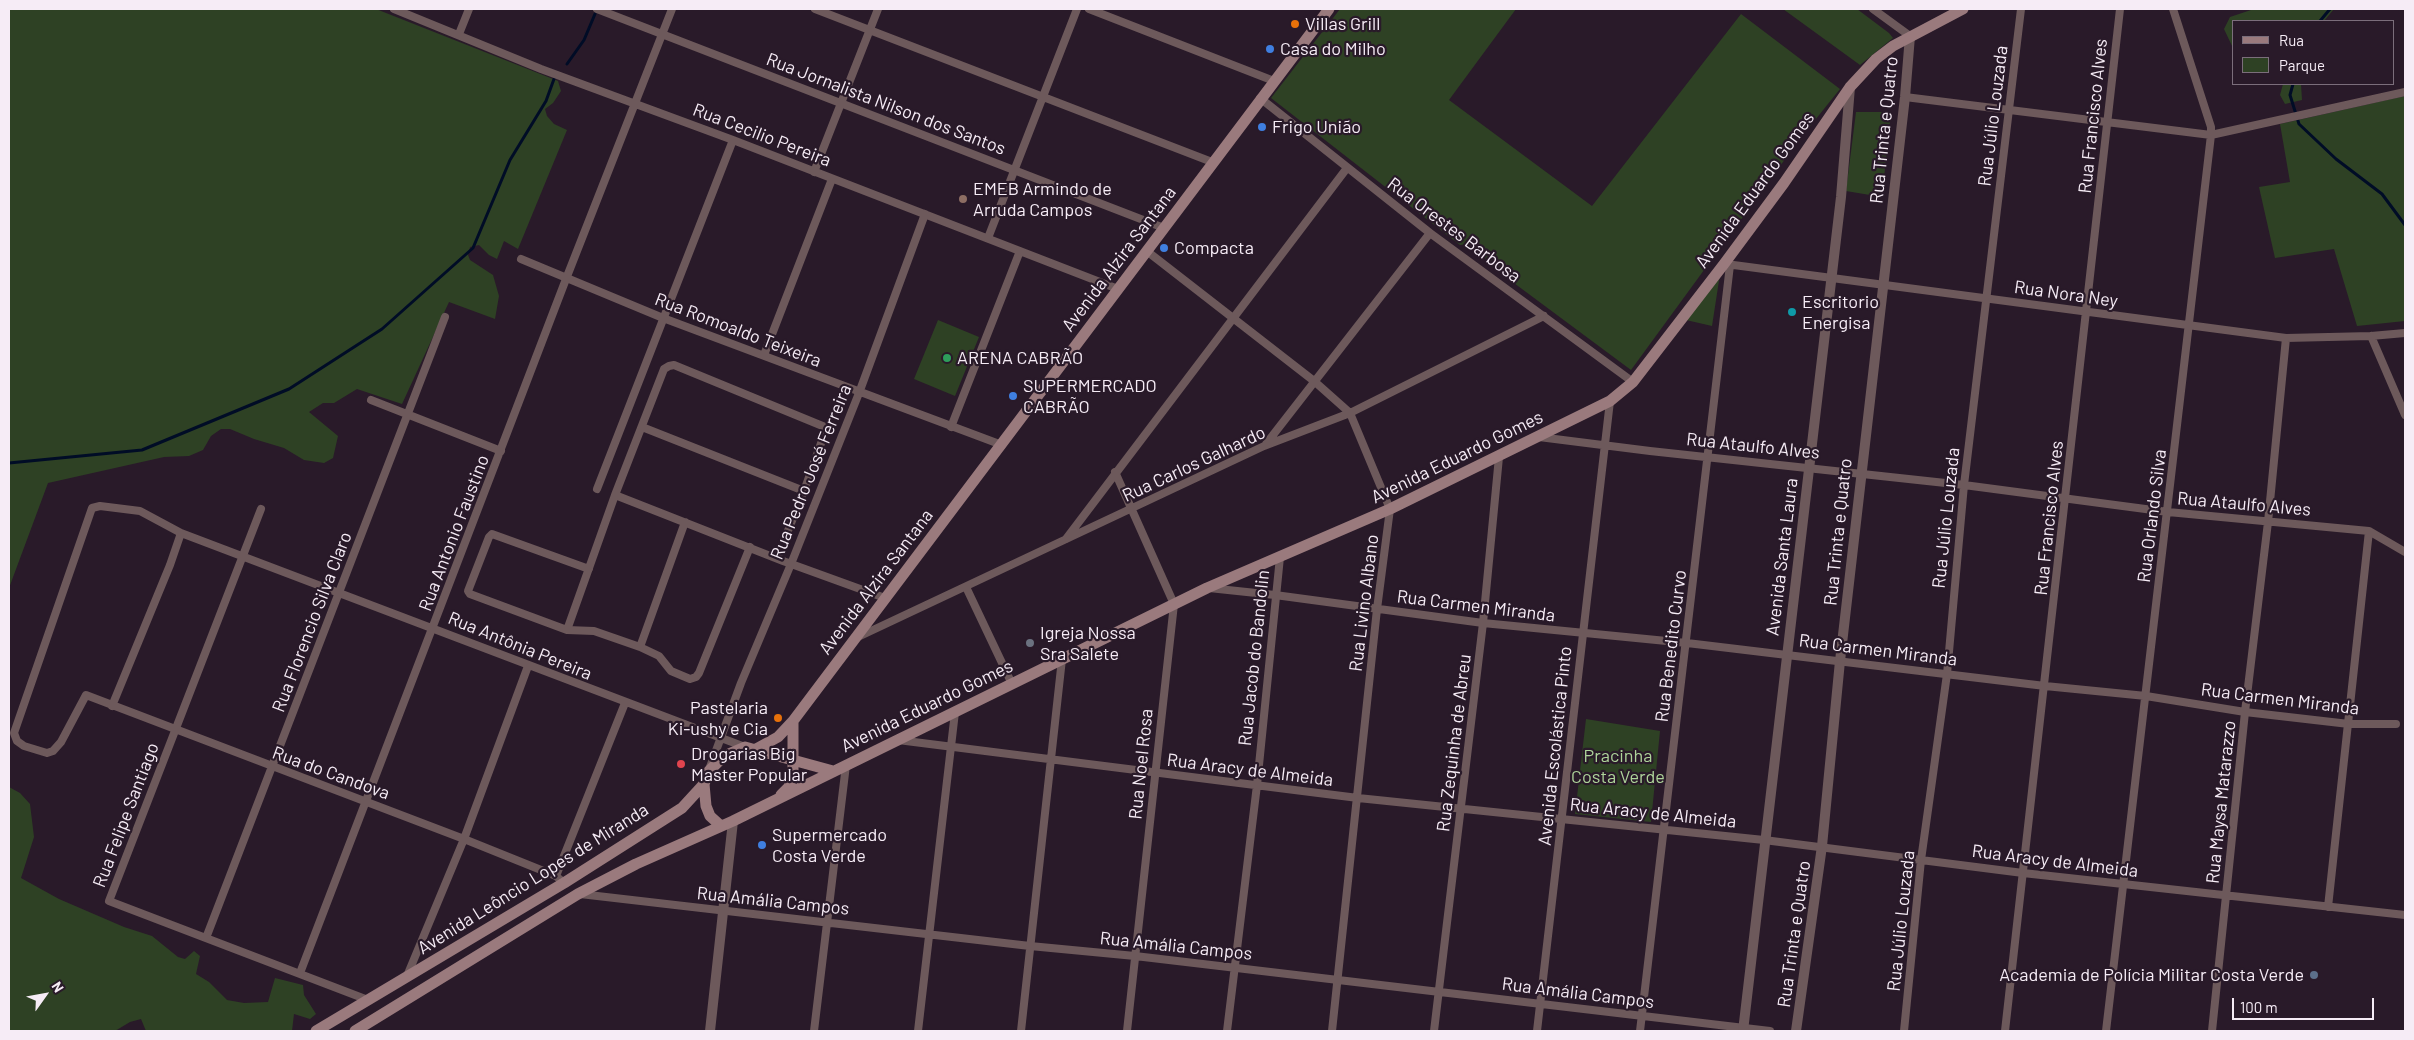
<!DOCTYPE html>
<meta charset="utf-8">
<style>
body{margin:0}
#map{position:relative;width:2414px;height:1040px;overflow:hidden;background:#291a29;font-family:Barlow,sans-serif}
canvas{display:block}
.frame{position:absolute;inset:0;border:10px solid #f6ecf6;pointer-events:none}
.legend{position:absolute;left:2232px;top:20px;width:162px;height:65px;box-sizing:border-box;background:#291a29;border:1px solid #7b6e7b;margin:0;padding:6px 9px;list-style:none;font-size:15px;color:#f6ecf6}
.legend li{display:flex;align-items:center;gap:10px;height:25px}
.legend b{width:25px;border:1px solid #7b6e7b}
.north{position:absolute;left:20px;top:970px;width:50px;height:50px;-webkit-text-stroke:4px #291a29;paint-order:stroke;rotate:58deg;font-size:14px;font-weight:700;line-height:20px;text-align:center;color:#f6ecf6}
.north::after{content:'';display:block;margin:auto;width:18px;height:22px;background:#f6ecf6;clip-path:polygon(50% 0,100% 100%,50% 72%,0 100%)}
.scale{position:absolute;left:2232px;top:998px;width:142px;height:22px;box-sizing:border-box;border:2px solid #f6ecf6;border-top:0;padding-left:6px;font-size:15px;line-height:18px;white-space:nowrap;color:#f6ecf6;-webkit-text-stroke:4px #291a29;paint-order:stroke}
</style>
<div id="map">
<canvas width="2414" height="1040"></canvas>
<div class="frame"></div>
<ul class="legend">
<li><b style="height:6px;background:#9a7a7d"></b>Rua</li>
<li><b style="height:14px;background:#2e4124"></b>Parque</li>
</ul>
<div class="north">N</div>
<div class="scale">100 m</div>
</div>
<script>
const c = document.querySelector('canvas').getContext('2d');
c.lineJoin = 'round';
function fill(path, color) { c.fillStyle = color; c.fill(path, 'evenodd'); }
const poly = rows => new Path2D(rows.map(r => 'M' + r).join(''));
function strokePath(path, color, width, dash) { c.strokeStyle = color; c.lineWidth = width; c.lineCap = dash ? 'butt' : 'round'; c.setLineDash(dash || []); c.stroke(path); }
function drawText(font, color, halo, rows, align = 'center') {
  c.font = font + ' Barlow,sans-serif'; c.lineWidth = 4.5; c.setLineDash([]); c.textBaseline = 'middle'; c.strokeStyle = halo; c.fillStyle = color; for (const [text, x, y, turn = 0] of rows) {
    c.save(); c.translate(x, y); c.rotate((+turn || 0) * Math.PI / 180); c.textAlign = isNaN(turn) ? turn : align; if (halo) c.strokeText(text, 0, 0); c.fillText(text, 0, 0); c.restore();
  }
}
fill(poly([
 [9,9,376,9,558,81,561,91,553,103,545,109,547,116,554,124,567,130,518,249,504,241,497,259,489,255,479,245,470,247,468,255,470,260,493,275,499,296,495,319,449,302,402,404,357,389,334,403,323,403,309,412,338,436,333,458,324,463,304,460,284,448,254,439,230,429,221,429,211,436,203,450,189,456,164,457,48,483,9,588],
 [1340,9,1516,9,1449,100,1592,206,1741,14,1840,89,1799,140,1631,370,1487,263,1482,250,1474,244,1460,245,1271,98],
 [1783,9,1857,9,1889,33,1893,38,1860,65],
 [2254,9,2334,9,2324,21,2233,21,2233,48,2224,29,2230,17],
 [2283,84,2301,84,2302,100,2285,104,2280,95],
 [2405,96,2405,321,2357,326,2334,249,2275,258,2259,187,2290,182,2280,124],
 [1856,112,1891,112,1882,197,1846,191],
 [1720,274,1712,326,1686,320],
 [938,320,979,337,955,396,914,379],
 [1586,719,1660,731,1651,822,1575,814],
 [9,787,20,793,30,804,34,837,21,878,59,899,124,927,152,936,178,957,185,959,194,951,200,956,196,974,209,982,227,1000,244,1003,268,1002,275,978,303,985,304,995,316,1014,310,1019,294,1014,292,1031,146,1031,141,1019,130,1022,115,1031,9,1031]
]), '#2e4124');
strokePath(poly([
 [2320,21,2330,9],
 [567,64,584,40,595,14],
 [2293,84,2290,95,2299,124,2336,159,2382,194,2405,225],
 [9,463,142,450,289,389,382,329,473,248,510,160,546,101,554,79]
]), '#000c26', 3);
strokePath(poly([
 [394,9,541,69,733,140,1118,289],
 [597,9,1164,228],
 [815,9,1212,162],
 [1089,9,1274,81],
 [1873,9,1910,36],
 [459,34,469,9],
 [1905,97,2211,135,2405,92],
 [1260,98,1430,233,1633,382],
 [814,172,878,9],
 [988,238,1077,9],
 [1148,252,1314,381,1350,413,1390,509,1377,609,1332,1031],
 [521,259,663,318,1002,445],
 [1726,264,2286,338,2371,336,2405,333],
 [2371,336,2405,415],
 [764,355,832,179],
 [371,400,501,451],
 [642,427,804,491],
 [951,427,1020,251],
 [1539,437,1650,451,1964,485,2168,512,2369,531,2405,552],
 [1266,444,1430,233],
 [1115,472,1174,604,1127,1031],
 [597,489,733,140],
 [615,495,783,561,885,598],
 [261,509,109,901,368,1000],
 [181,533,140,511,100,506,92,508,14,733,17,741,24,746,47,753,53,751,61,742,86,695,464,839,556,876,564,883],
 [1066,539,1347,168],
 [589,569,492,534,489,537,468,591,470,594,567,630,594,631,640,647,659,656,671,671,690,679,696,677,699,673,750,547],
 [966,587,1012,684],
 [1209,588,1275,595,1483,623,1687,643,2045,686,2146,696,2245,712,2349,724,2396,724],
 [567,630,615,495,664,369,669,366,674,365,825,427,825,432,804,491,777,558],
 [858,637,1264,446,1350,413,1544,316],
 [640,647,685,522],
 [112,706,170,565,181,533,745,747],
 [898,740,1358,798,1764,840,2023,873,2405,915],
 [710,767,741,683,791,564,859,393,925,214],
 [556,876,625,703],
 [580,894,1030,946,1135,956,1770,1031],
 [2328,907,2369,531],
 [206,938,445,317],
 [300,973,566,279,672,9],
 [407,976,464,839,528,666],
 [814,1031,846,765],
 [918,1031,955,712],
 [1021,1031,1062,659],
 [1227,1031,1257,785,1280,557],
 [1434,1031,1483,623,1499,457],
 [1537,1031,1610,401],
 [1640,1031,1730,265],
 [1904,1031,1921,860,1947,674,1964,485,2021,9],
 [2005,1031,2120,9],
 [2106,1031,2211,135,2211,127,2173,9],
 [2212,1031,2245,712,2268,522,2286,338]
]), '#6d595b', 8);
strokePath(poly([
 [710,1031,733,821],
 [1743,1031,1841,197,1850,87],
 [1796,1031,1822,846,1840,661,1905,97,1910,36]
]), '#6d595b', 10);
strokePath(poly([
 [756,749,778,737,793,721,1329,9],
 [704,784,706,806,710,816,721,826],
 [781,795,789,787,793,772,793,721],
 [316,1031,564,883,682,808,704,784,709,771,724,756,745,747,833,771],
 [355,1031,578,894,636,864,733,821,1207,588,1390,509,1610,401,1633,382,1724,264,1784,183,1850,87,1876,59,1893,46,1963,9]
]), '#9a7a7d', 11);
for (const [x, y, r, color] of [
 [1295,24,5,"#e8710a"],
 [1270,49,5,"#3f7fe0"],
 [1262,127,5,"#3f7fe0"],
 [963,199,5,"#8d6e63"],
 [1164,248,5,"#3f7fe0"],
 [1792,312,5,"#0f9aa8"],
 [947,358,5,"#2e9e5b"],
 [1013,396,5,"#3f7fe0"],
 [1030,643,5,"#6b7280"],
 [778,718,5,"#e8710a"],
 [681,764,5,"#e0444e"],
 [762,845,5,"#3f7fe0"],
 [2314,975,5,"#5c6f8a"]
]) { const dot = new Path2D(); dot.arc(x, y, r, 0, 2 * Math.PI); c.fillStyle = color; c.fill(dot); strokePath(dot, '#291a29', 2); }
drawText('18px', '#f6ecf6', '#291a29', [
 ["Villas Grill",1305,24],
 ["Casa do Milho",1280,49],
 ["Frigo União",1272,127],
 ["EMEB Armindo de",973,189],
 ["Arruda Campos",973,210],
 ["Compacta",1174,248],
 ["Escritorio",1802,302],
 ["Energisa",1802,323],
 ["ARENA CABRÃO",957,358],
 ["SUPERMERCADO",1023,386],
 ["CABRÃO",1023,407],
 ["Igreja Nossa",1040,633],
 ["Sra Salete",1040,654],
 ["Pastelaria",768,708,"right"],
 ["Ki-ushy e Cia",768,729,"right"],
 ["Drogarias Big",691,754],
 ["Master Popular",691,775],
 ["Supermercado",772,835],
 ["Costa Verde",772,856],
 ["Academia de Polícia Militar Costa Verde",2304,975,"right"]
], 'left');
drawText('18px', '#f6ecf6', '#291a29', [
 ["Rua Jornalista Nilson dos Santos",886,104,21],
 ["Rua Júlio Louzada",1993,116,-83],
 ["Rua Francisco Alves",2093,116,-84],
 ["Rua Trinta e Quatro",1884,130,-84],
 ["Rua Cecilio Pereira",762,135,21],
 ["Avenida Eduardo Gomes",1755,190,-54],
 ["Rua Orestes Barbosa",1454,230,37],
 ["Avenida Alzira Santana",1119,259,-53],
 ["Rua Nora Ney",2066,294,8],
 ["Rua Romoaldo Teixeira",738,330,21],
 ["Rua Ataulfo Alves",1753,446,6],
 ["Avenida Eduardo Gomes",1457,457,-26],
 ["Rua Carlos Galhardo",1194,464,-25],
 ["Rua Pedro José Ferreira",811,472,-68],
 ["Rua Ataulfo Alves",2244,504,5],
 ["Rua Orlando Silva",2152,516,-83],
 ["Rua Júlio Louzada",1946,518,-84],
 ["Rua Francisco Alves",2049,518,-84],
 ["Rua Trinta e Quatro",1838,532,-84],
 ["Rua Antonio Faustino",454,533,-69],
 ["Avenida Santa Laura",1782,557,-83],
 ["Avenida Alzira Santana",876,582,-53],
 ["Rua Livino Albano",1364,603,-83],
 ["Rua Carmen Miranda",1476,606,7],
 ["Rua Florencio Silva Claro",312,622,-69],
 ["Rua Antônia Pereira",520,646,22],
 ["Rua Benedito Curvo",1671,646,-83],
 ["Rua Carmen Miranda",1878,650,7],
 ["Rua Jacob do Bandolin",1254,658,-84],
 ["Rua Carmen Miranda",2280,699,7],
 ["Avenida Eduardo Gomes",927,706,-26],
 ["Rua Zequinha de Abreu",1454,743,-83],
 ["Avenida Escolástica Pinto",1555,746,-84],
 ["Rua Noel Rosa",1141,764,-84],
 ["Rua Aracy de Almeida",1250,770,7],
 ["Rua do Candova",331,773,20],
 ["Rua Maysa Matarazzo",2221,802,-84],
 ["Rua Aracy de Almeida",1653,813,6],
 ["Rua Felipe Santiago",126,815,-69],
 ["Rua Aracy de Almeida",2055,861,7],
 ["Avenida Leôncio Lopes de Miranda",533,879,-32],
 ["Rua Amália Campos",773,901,6],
 ["Rua Júlio Louzada",1901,921,-84],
 ["Rua Trinta e Quatro",1794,934,-82],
 ["Rua Amália Campos",1176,946,6],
 ["Rua Amália Campos",1578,993,7]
]);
drawText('18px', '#aed49a', '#291a29', [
 ["Pracinha",1618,756],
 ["Costa Verde",1618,777]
]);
</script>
